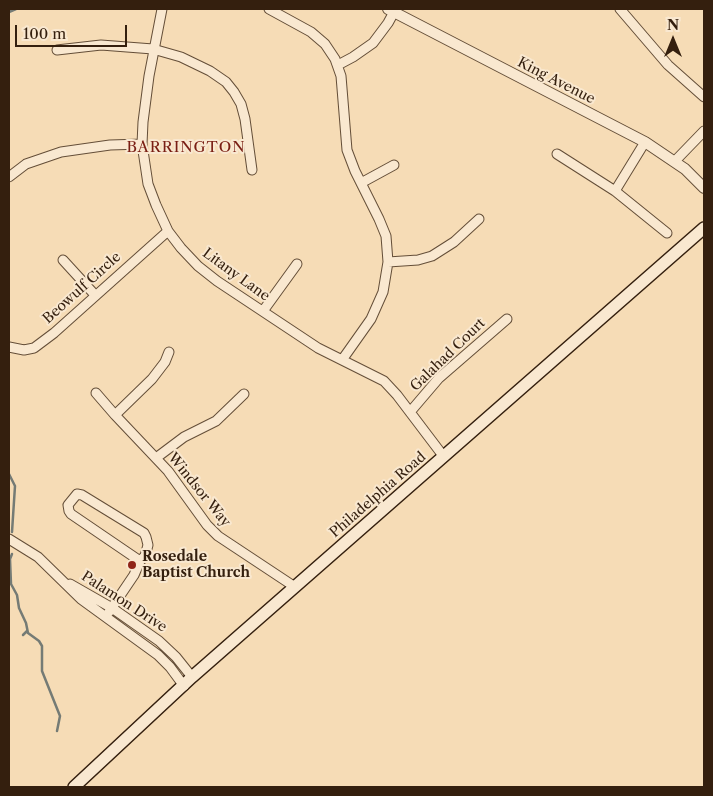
<!DOCTYPE html>
<style>
body{margin:0}
#map{position:relative;width:713px;height:796px;overflow:hidden;background:#f6dcb6;font-family:"Libre Caslon Text",serif}
canvas{display:block}
.frame{position:absolute;inset:0;border:10px solid #341f0e;pointer-events:none}
.north{position:absolute;left:648px;top:15px;width:50px;height:50px;-webkit-text-stroke:4px #f9e8d0;paint-order:stroke;rotate:0deg;font-size:14px;font-weight:700;line-height:20px;text-align:center;color:#341f0e}
.north::after{content:'';display:block;margin:auto;width:18px;height:22px;background:#341f0e;clip-path:polygon(50% 0,100% 100%,50% 72%,0 100%)}
.scale{position:absolute;left:15px;top:25px;width:112px;height:22px;box-sizing:border-box;border:2px solid #341f0e;border-top:0;padding-left:6px;font-size:15px;line-height:18px;white-space:nowrap;color:#341f0e;-webkit-text-stroke:4px #f9e8d0;paint-order:stroke}
</style>
<div id="map">
<canvas width="713" height="796"></canvas>
<div class="frame"></div>
<div class="north">N</div>
<div class="scale">100 m</div>
</div>
<script>
const c = document.querySelector('canvas').getContext('2d');
c.lineJoin = 'round';
const poly = rows => new Path2D(rows.map(r => 'M' + r).join(''));
function strokePath(path, color, width, dash) { c.strokeStyle = color; c.lineWidth = width; c.lineCap = dash ? 'butt' : 'round'; c.setLineDash(dash || []); c.stroke(path); }
function drawText(font, color, halo, rows, align = 'center') {
  c.font = font + ' "Libre Caslon Text",serif'; c.lineWidth = 4; c.setLineDash([]); c.textBaseline = 'middle'; c.strokeStyle = halo; c.fillStyle = color; for (const [text, x, y, turn = 0] of rows) {
    c.save(); c.translate(x, y); c.rotate((+turn || 0) * Math.PI / 180); c.textAlign = isNaN(turn) ? turn : align; if (halo) c.strokeText(text, 0, 0); c.fillText(text, 0, 0); c.restore();
  }
}
strokePath(poly([
 [9,12,16,9],
 [9,474,15,486,12,532],
 [12,554,10,559,11,584,17,595,19,608,26,623,28,633,39,641,42,646,42,671,60,716,57,731],
 [23,635,27,631]
]), '#757b75', 2.5);
const minor = poly([
 [162,9,149,76,143,122,142,144,148,184,156,205,168,231,181,248,198,266,217,281,318,348,384,381,397,395,444,457],
 [269,9,311,32,325,44,335,59,341,76,347,150,355,171,379,219,386,236,388,262,383,292,371,319,342,360],
 [620,9,668,65,704,97],
 [57,50,101,45,153,49,181,57,210,71,226,82,234,92,241,104,245,119,252,170],
 [338,65,353,57,373,43,388,23,394,12],
 [557,154,615,191,667,233],
 [675,161,704,131],
 [9,177,26,164,61,152,110,145,142,144],
 [361,183,394,165],
 [615,191,645,142],
 [63,260,95,295],
 [388,262,418,260,432,256,454,242,479,219],
 [263,311,297,264],
 [9,347,24,350,34,348,54,333,168,231],
 [96,393,115,415,168,471,207,525,218,536,295,587],
 [410,412,439,378,507,319],
 [115,415,152,379,165,362,169,352],
 [156,458,184,437,216,421,244,394],
 [77,494,82,495,144,533,146,537,148,545,145,556,140,561,71,514,69,511,68,505,77,494],
 [9,539,38,557,81,599,158,655,170,667,184,686],
 [70,584,112,608,159,641,176,657,192,677],
 [109,612,134,575,140,561]
]);
const tertiary = poly([
 [388,9,645,142,685,169,704,188]
]);
const secondary = poly([
 [74,787,192,677,704,228]
]);
strokePath(minor, '#644e38', 11);
strokePath(tertiary, '#644e38', 12);
strokePath(secondary, '#341f0e', 14);
strokePath(minor, '#f9e8d0', 9);
strokePath(tertiary, '#f9e8d0', 10);
strokePath(secondary, '#f9e8d0', 11);
for (const [x, y, r, color] of [
 [132,565,5,"#8f2418"]
]) { const dot = new Path2D(); dot.arc(x, y, r, 0, 2 * Math.PI); c.fillStyle = color; c.fill(dot); strokePath(dot, '#f9e8d0', 2); }
drawText('14px', '#341f0e', '#f9e8d0', [
 ["King Avenue",556,81,27],
 ["Litany Lane",236,275,36],
 ["Beowulf Circle",82,288,-42],
 ["Galahad Court",448,355,-44],
 ["Windsor Way",199,490,51],
 ["Philadelphia Road",378,495,-41],
 ["Palamon Drive",124,602,33]
]);
drawText('bold 14px', '#341f0e', '#f9e8d0', [
 ["Rosedale",142,557],
 ["Baptist Church",142,573]
], 'left');
c.letterSpacing = '1px';
drawText('15px', '#7a1f14', '#f9e8d0', [
 ["BARRINGTON",186,148]
]);
c.letterSpacing = '0px';
</script>
